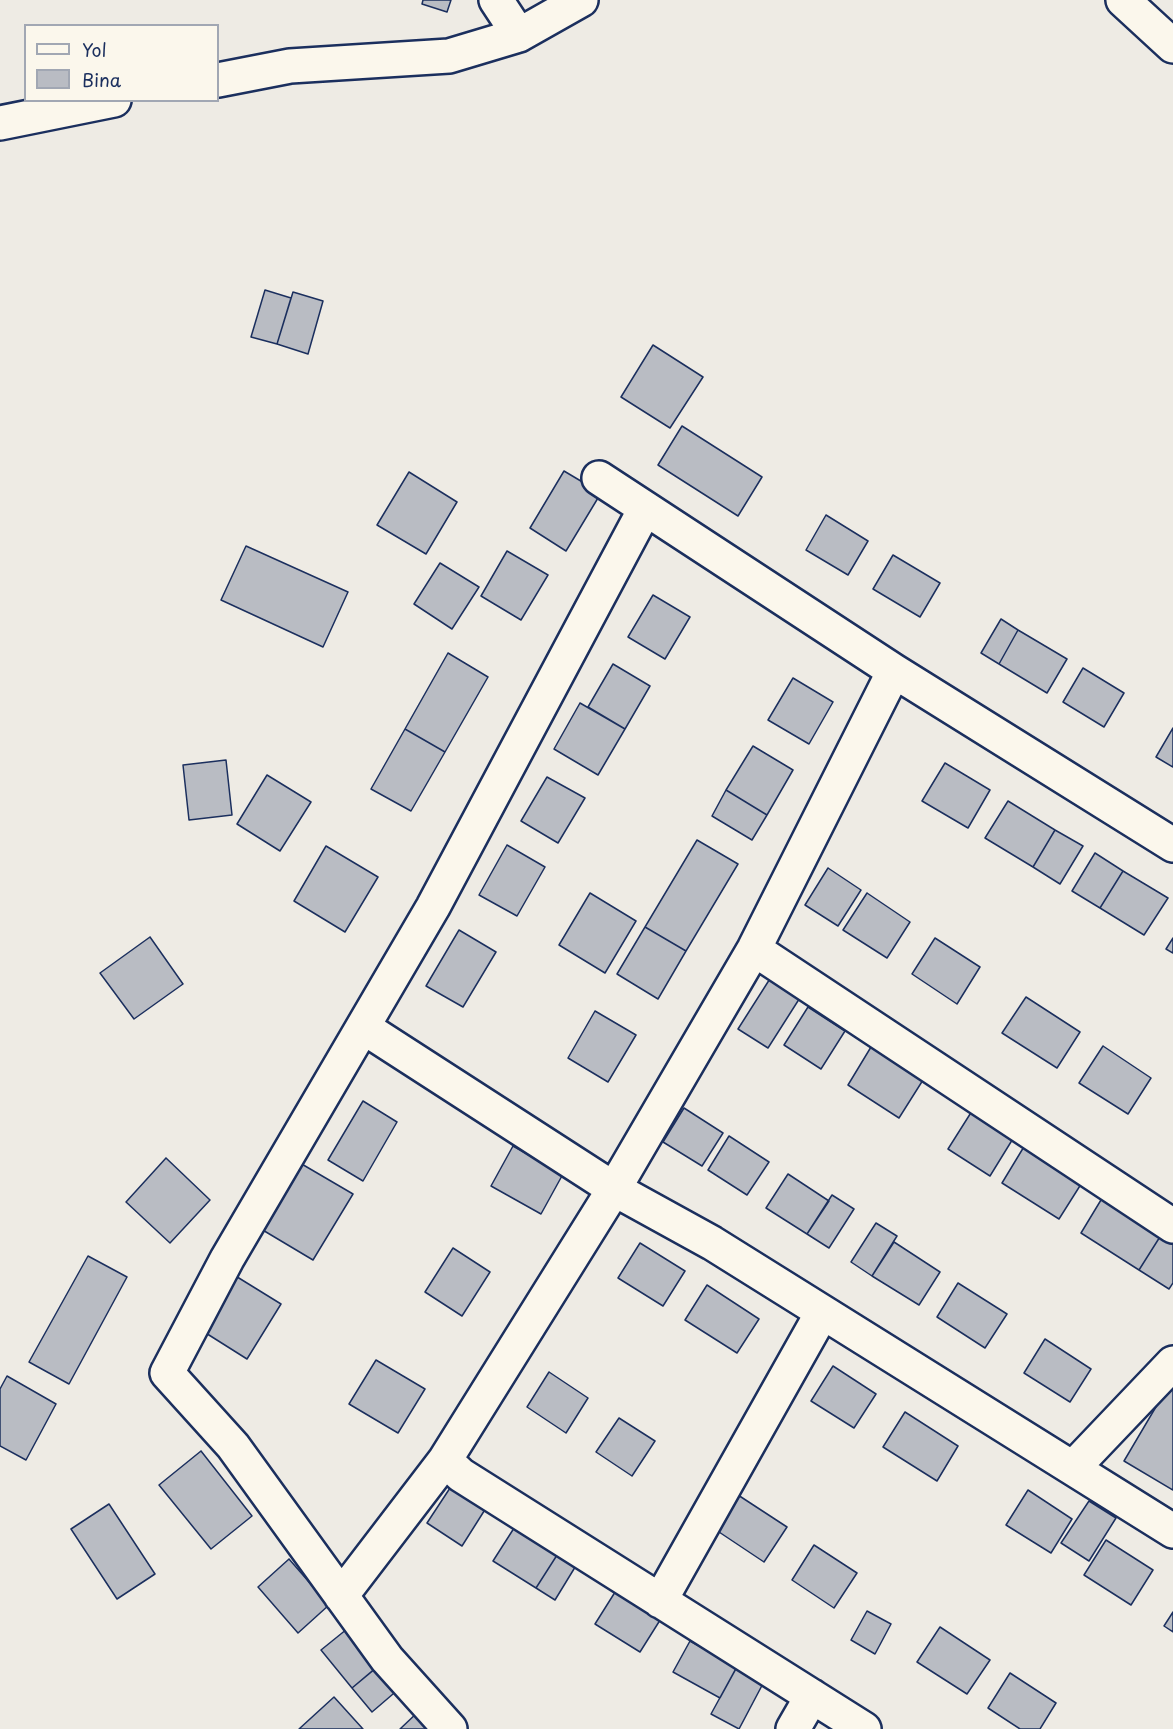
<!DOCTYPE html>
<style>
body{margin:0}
#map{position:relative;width:1173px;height:1729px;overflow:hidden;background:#eeebe4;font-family:"Playpen Sans",sans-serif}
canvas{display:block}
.legend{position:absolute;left:24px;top:24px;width:195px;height:78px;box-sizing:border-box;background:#fbf7ec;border:2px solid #a1a7b3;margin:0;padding:8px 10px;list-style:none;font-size:18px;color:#1b2f5e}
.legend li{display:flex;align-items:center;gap:12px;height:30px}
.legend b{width:30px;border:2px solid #a1a7b3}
</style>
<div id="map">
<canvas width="1173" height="1729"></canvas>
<ul class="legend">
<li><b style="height:8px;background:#fbf7ec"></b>Yol</li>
<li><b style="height:16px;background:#b9bcc3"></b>Bina</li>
</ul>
</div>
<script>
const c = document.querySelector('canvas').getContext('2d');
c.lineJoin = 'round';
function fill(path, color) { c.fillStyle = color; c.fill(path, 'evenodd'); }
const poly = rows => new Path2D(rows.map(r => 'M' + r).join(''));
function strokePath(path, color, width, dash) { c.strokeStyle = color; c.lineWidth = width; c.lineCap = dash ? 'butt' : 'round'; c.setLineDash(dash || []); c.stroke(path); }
const building = poly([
 [423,0,451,0,447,12,422,4,423,0],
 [265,290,291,298,277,344,251,337,265,290],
 [293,292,323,301,308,354,277,344,293,292],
 [653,345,703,377,670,428,621,397,653,345],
 [682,426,762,477,738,516,658,465,682,426],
 [564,471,601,493,566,551,530,528,564,471],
 [409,472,457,502,426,554,377,525,409,472],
 [826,515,868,541,848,575,806,550,826,515],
 [246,546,348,592,323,647,221,600,246,546],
 [507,551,548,575,521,620,481,596,507,551],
 [893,555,940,583,920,617,873,589,893,555],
 [440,563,479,587,452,629,414,604,440,563],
 [653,595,690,617,665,659,628,637,653,595],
 [1001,619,1018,630,999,664,981,653,1001,619],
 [1018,630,1067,659,1047,693,999,664,1018,630],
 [448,653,488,677,445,752,405,729,448,653],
 [613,664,650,686,625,729,588,707,613,664],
 [1083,668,1124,693,1104,727,1063,702,1083,668],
 [793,678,833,702,809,744,768,720,793,678],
 [580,703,625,729,598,775,554,749,580,703],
 [1173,728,1173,767,1156,757,1173,728],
 [405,729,445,752,411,811,371,789,405,729],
 [753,746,793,770,767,815,726,790,753,746],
 [226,760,232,815,189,820,183,765,226,760],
 [945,763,990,790,968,828,922,801,945,763],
 [267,775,311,802,280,851,237,824,267,775],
 [547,777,585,798,558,843,521,821,547,777],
 [726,790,767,815,752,840,712,816,726,790],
 [1008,801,1055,830,1033,867,985,838,1008,801],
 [1055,830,1083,846,1060,884,1033,867,1055,830],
 [697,840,738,864,686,951,645,927,697,840],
 [507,845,545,867,517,916,479,895,507,845],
 [326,846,378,877,345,932,294,901,326,846],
 [1095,853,1123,871,1100,908,1072,891,1095,853],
 [828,868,861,890,838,926,805,905,828,868],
 [1123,871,1168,898,1144,935,1100,908,1123,871],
 [590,893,636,921,605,973,559,945,590,893],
 [867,893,910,922,887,958,843,930,867,893],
 [645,927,686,951,658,999,617,974,645,927],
 [459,930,496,952,463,1007,426,986,459,930],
 [150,937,183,984,134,1019,100,973,150,937],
 [935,938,980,967,957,1004,912,974,935,938],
 [1173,938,1173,953,1166,949,1173,938],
 [773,974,803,993,768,1048,738,1029,773,974],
 [1026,997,1080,1032,1057,1068,1002,1033,1026,997],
 [808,1007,845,1031,821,1069,784,1045,808,1007],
 [595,1011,636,1035,608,1082,568,1058,595,1011],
 [1103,1046,1151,1078,1128,1114,1079,1083,1103,1046],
 [871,1047,923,1080,899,1118,848,1085,871,1047],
 [363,1101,397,1122,363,1181,328,1160,363,1101],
 [684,1108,723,1133,702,1166,663,1142,684,1108],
 [972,1111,1014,1137,990,1176,948,1149,972,1111],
 [729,1136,769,1162,747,1195,708,1170,729,1136],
 [1025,1145,1083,1181,1059,1219,1002,1183,1025,1145],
 [513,1146,563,1174,541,1214,491,1186,513,1146],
 [166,1158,210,1200,170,1243,126,1202,166,1158],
 [300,1163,353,1194,313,1260,261,1229,300,1163],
 [788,1174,829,1201,807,1234,766,1208,788,1174],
 [832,1195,854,1209,829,1248,807,1234,832,1195],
 [1104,1195,1163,1232,1139,1270,1081,1233,1104,1195],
 [876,1223,897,1236,872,1276,851,1262,876,1223],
 [1163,1232,1173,1238,1173,1283,1169,1289,1139,1270,1163,1232],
 [894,1242,940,1272,919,1305,872,1276,894,1242],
 [640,1243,685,1271,663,1306,618,1278,640,1243],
 [453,1248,490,1272,462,1316,425,1292,453,1248],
 [88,1256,127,1277,69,1384,29,1362,88,1256],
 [234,1275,281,1304,247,1359,201,1330,234,1275],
 [958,1283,1007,1314,985,1348,937,1317,958,1283],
 [707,1285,759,1319,737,1353,685,1320,707,1285],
 [1045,1339,1091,1369,1070,1402,1024,1373,1045,1339],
 [376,1360,425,1389,398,1433,349,1404,376,1360],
 [833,1366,876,1394,854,1428,811,1401,833,1366],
 [549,1372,588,1398,566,1433,527,1407,549,1372],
 [7,1376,56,1404,26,1460,0,1446,0,1389,7,1376],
 [1173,1378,1173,1490,1124,1461,1173,1378],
 [905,1412,958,1446,937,1481,883,1447,905,1412],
 [619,1418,655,1441,632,1476,596,1452,619,1418],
 [201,1451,252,1516,211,1549,159,1485,201,1451],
 [452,1485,486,1508,462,1546,427,1523,452,1485],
 [1028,1490,1072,1519,1051,1553,1006,1525,1028,1490],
 [738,1495,787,1527,764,1562,716,1530,738,1495],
 [1089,1501,1116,1518,1089,1561,1061,1543,1089,1501],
 [109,1504,155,1574,117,1599,71,1529,109,1504],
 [516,1525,559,1552,536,1588,493,1561,516,1525],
 [1106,1540,1153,1570,1131,1605,1084,1575,1106,1540],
 [814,1545,857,1573,834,1608,792,1580,814,1545],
 [559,1552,577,1564,555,1600,536,1588,559,1552],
 [289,1559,329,1605,298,1633,258,1587,289,1559],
 [617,1589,662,1617,640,1652,595,1624,617,1589],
 [867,1611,891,1624,875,1654,851,1640,867,1611],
 [1173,1612,1173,1632,1164,1626,1173,1612],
 [940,1627,990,1660,967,1694,917,1662,940,1627],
 [347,1629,378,1666,352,1688,321,1650,347,1629],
 [690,1641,737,1667,720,1698,673,1672,690,1641],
 [387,1659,407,1682,372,1712,352,1688,387,1659],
 [740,1661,767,1676,739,1729,711,1714,740,1661],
 [1010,1673,1056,1703,1040,1729,1020,1729,988,1708,1010,1673],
 [334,1697,363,1729,299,1729,334,1697],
 [419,1711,435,1729,400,1729,419,1711]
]);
fill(building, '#b9bcc3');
strokePath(building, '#1b2f5e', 1.5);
const minor = poly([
 [496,0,519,35],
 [218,80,290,66,449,56,519,35,581,0],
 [0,123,114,100],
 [599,478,894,671,1173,845],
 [754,949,1173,1226],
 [363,1027,614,1189,712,1243,1173,1531],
 [445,1460,461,1475,864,1729],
 [1073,1468,1173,1363],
 [341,1596,445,1460,614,1189,754,949,894,671],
 [660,1601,822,1313],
 [450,1729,387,1659,233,1446,167,1373,227,1259,433,907,645,509],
 [793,1729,812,1696]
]);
const highway = poly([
 [1123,0,1173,46]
]);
strokePath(minor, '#1b2f5e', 38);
strokePath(highway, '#1b2f5e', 38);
strokePath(minor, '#fbf7ec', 33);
strokePath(highway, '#fbf7ec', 33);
</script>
